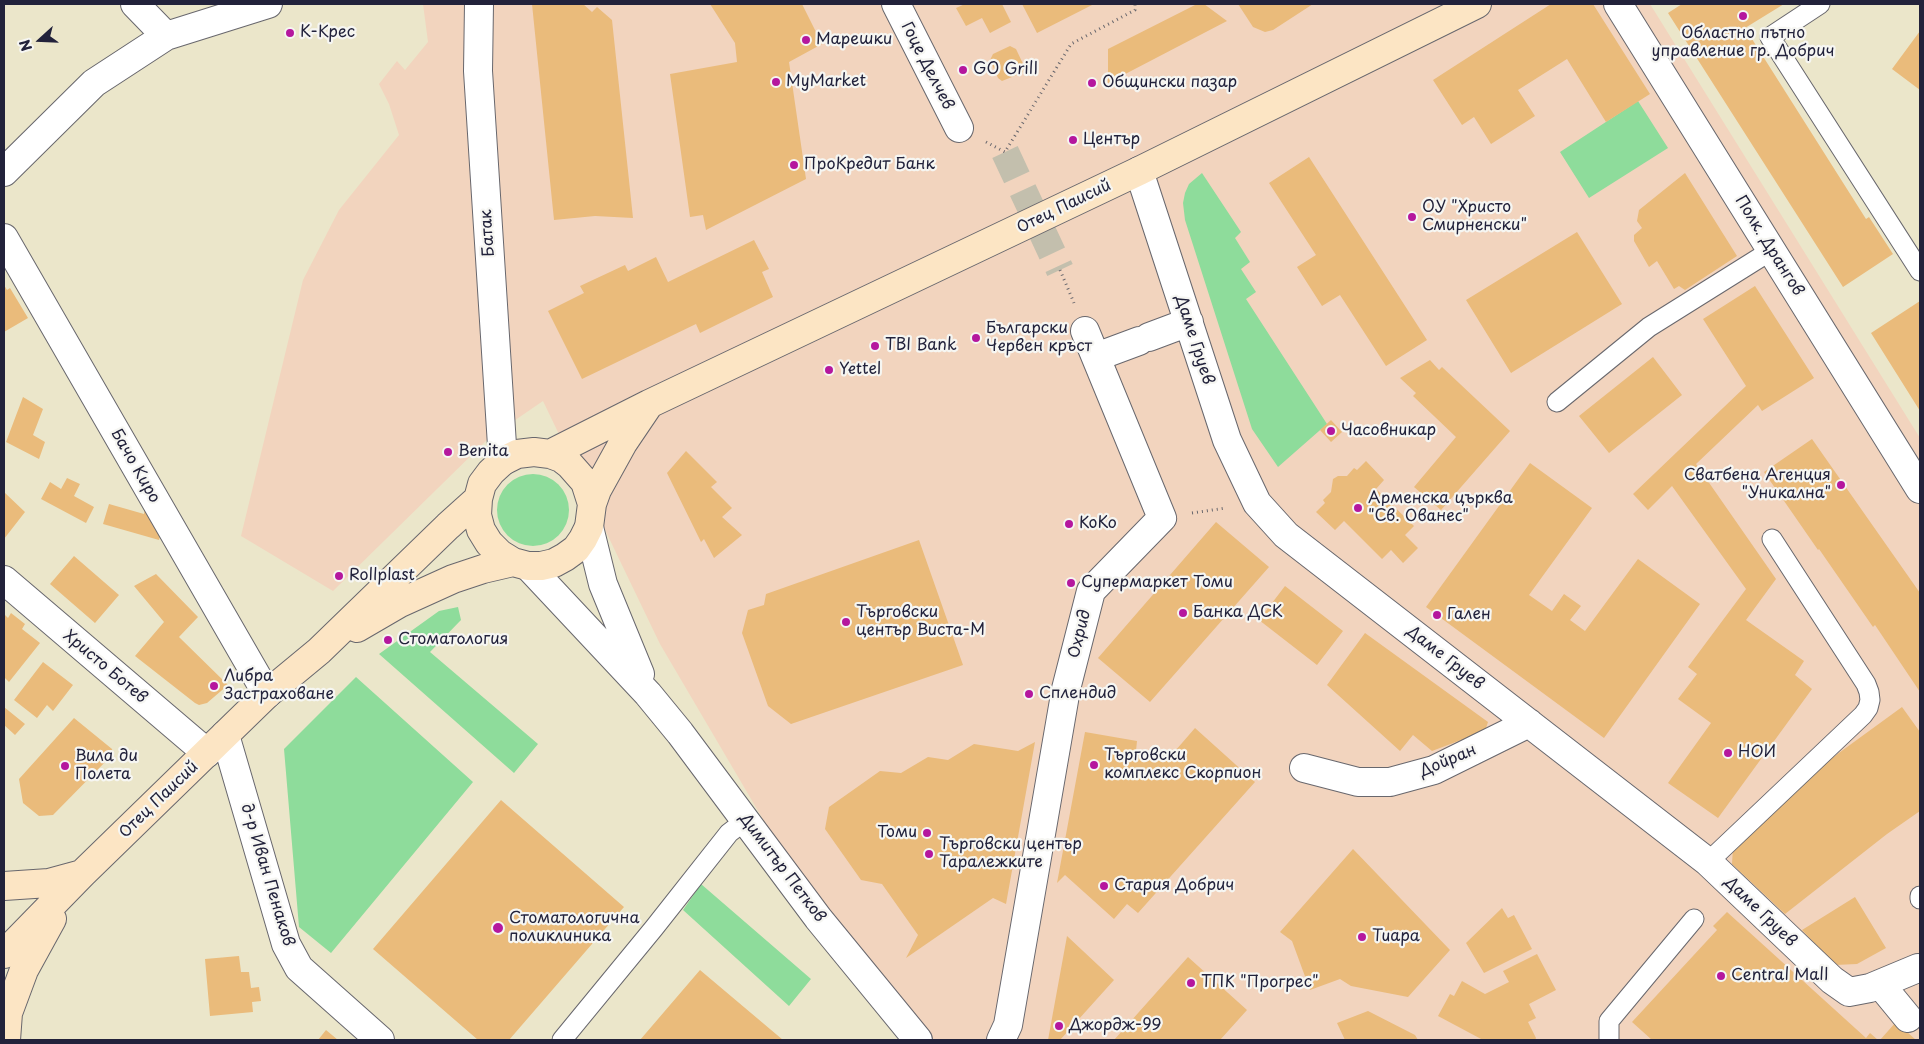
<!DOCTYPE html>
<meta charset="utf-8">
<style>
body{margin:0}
#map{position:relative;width:1924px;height:1044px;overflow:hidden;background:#ebe6ca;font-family:"Playpen Sans",sans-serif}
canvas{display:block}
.frame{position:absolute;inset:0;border:5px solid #22223b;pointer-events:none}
.north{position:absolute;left:15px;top:15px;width:50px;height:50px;-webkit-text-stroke:4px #f6f6f2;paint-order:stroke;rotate:250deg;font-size:14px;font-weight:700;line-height:20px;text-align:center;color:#22223b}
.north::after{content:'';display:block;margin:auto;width:18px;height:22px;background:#22223b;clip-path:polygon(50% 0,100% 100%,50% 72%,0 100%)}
</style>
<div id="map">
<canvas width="1924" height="1044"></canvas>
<div class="frame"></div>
<div class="north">N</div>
</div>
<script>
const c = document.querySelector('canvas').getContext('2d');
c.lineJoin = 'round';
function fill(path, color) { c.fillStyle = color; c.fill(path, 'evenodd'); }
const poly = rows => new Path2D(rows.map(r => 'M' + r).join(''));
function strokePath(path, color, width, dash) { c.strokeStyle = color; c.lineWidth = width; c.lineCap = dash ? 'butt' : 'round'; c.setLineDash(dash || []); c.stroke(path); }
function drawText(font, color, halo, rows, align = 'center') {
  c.font = font + ' "Playpen Sans",sans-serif'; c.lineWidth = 4.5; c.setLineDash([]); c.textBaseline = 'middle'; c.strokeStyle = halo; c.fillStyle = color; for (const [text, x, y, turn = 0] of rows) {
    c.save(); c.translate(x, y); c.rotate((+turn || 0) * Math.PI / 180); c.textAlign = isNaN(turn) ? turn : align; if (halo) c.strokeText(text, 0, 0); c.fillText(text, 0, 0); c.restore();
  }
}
fill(poly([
 [423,4,1650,4,1920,438,1920,1040,927,1040,781,850,660,644,543,401,489,438,333,591,241,536,303,280,339,210,399,135,389,104,379,84,397,61,405,70,428,42]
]), '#f2d4be');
fill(poly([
 [1638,101,1668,148,1589,198,1560,152],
 [1202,173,1241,232,1235,238,1250,262,1241,269,1256,292,1246,299,1327,424,1278,467,1252,429,1185,220,1183,203,1185,193,1189,184],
 '497 510a36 36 0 1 1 72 0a36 36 0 1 1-72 0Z',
 [458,607,461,620,430,652,538,744,514,773,379,654,439,611],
 [356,677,473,782,331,953,299,927,284,749],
 [701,884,811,979,789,1006,683,910]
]), '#8edc9b');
fill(poly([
 [532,4,583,4,592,12,587,17,597,7,612,20,633,218,595,216,554,220],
 [710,4,802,4,822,44,789,62,806,179,706,230,703,215,690,217,670,74,737,62,735,43],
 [965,4,1002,4,1011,22,990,33,982,18,966,26,956,8],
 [1022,4,1094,4,1037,33],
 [1197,4,1204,4,1227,21,1108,83,1108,49],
 [1238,4,1313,4,1273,30,1265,32,1253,27],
 [1551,4,1593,4,1650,94,1606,122,1567,59,1518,90,1535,116,1491,144,1474,117,1462,125,1433,80],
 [1682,4,1784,4,1745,28,1866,219,1869,217,1893,254,1843,287,1668,13],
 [1920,31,1920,90,1892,69],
 [1010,46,1016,49,1025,68,1022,73,1002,81,998,78,990,60,993,54],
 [1309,157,1427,340,1386,366,1340,295,1322,306,1297,267,1316,255,1269,183],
 [1685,173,1737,256,1685,290,1679,286,1674,289,1657,261,1649,267,1634,241,1634,235,1642,228,1637,221,1639,210],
 [1577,232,1622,304,1511,373,1466,300],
 [754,240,769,269,762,272,773,297,700,333,696,324,582,379,548,311,584,293,580,286,625,265,628,271,656,257,668,282],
 [4,285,7,290,10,288,28,318,4,332],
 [1755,286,1814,378,1762,411,1758,405,1696,464,1776,579,1746,620,1804,661,1795,675,1812,689,1718,818,1668,783,1711,723,1678,699,1697,674,1688,667,1746,589,1672,486,1648,510,1633,494,1746,386,1703,319],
 [1920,301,1920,411,1871,333],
 [1653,357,1682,395,1609,453,1579,416],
 [1430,360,1439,370,1442,367,1510,431,1441,510,1414,487,1456,437,1413,396,1416,393,1400,378],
 [23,397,43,409,33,435,45,442,39,459,6,442],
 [1331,420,1342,432,1331,442,1320,430],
 [1812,439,1920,593,1920,692,1875,625,1873,627,1819,549,1818,550,1764,472],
 [686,451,717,482,711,487,732,508,722,517,742,535,714,558,704,539,701,542,667,473],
 [1366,461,1384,480,1376,489,1414,526,1405,535,1418,548,1403,563,1391,550,1382,559,1344,521,1335,530,1316,512,1325,503,1323,500,1331,492,1333,479,1338,476,1347,476,1354,468,1357,470],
 [1530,463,1592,508,1529,595,1552,611,1564,594,1581,606,1570,620,1585,631,1638,559,1700,604,1604,738,1426,607],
 [67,478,80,484,74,496,94,507,86,523,41,499,50,482,61,489],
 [4,492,25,512,4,539],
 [109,504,144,514,145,507,165,520,159,540,103,524],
 [1216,522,1269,567,1150,702,1098,658],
 [919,540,963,665,791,724,768,706,742,633,748,610,764,605,766,594],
 [74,556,119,595,95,623,50,584],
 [156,574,198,617,179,637,228,685,207,703,199,705,195,703,135,656,164,622,134,586],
 [1285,586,1343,631,1317,665,1259,620],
 [11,613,25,624,22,629,40,643,9,682,4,677,4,614,8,618],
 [1365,633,1488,722,1485,731,1432,751,1413,735,1400,751,1327,685],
 [43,662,73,685,53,711,47,705,37,718,14,700],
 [4,707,25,724,15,735,4,725],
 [1902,707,1920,732,1920,811,1887,834,1785,914,1732,864,1733,847,1832,758],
 [74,718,112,749,113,754,53,815,39,816,23,803,19,779],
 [1195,728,1255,782,1138,913,1127,904,1114,919,1065,875,1057,883,1085,732,1137,741,1136,751,1169,758],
 [1035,742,1006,904,993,898,906,958,918,935,882,884,861,880,825,829,829,807,880,771,901,773,928,757,948,760,974,744,1018,751],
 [501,800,624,907,509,1040,478,1040,373,949],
 [1353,849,1450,950,1408,997,1351,986,1340,979,1310,990,1292,941,1280,932],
 [1855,897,1886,948,1857,964,1835,965,1802,930],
 [1502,908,1508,918,1514,915,1532,949,1484,973,1466,943],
 [1727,912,1866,1038,1870,1033,1878,1040,1652,1040,1632,1022,1717,930,1713,926],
 [1067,936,1114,980,1060,1040,1048,1040],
 [1537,954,1556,990,1529,1004,1536,1018,1528,1022,1536,1038,1535,1040,1483,1040,1438,1016,1450,994,1454,996,1462,981,1485,994,1509,982,1503,971],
 [239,956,241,972,249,972,251,988,259,987,261,1001,252,1002,253,1012,210,1016,205,959],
 [1188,957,1247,1010,1220,1040,1114,1040],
 [700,970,783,1040,640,1040],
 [1368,1011,1415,1035,1418,1040,1345,1040,1337,1023],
 [1896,1022,1916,1040,1880,1040],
 [326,1030,338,1040,318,1040]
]), '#eabb7b');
strokePath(poly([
 [1005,152,1060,270]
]), '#c3bfad', 28, [28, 14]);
const lane = poly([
 [1820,4,1770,37,1920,271],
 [1557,402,1649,327,1772,250],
 [1708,862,1863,715,1868,708,1870,700,1869,692,1866,684,1772,539],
 [1920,896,1920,899],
 [562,1040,654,928,729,833,746,820],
 [1609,1040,1609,1021,1694,919]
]);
const street = poly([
 [135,4,166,36],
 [479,4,478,71,503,461],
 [896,4,959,128],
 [1618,4,1920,489],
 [1139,171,1227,440,1257,503,1286,535,1708,862,1832,980,1849,992,1870,988,1918,968],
 [4,172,94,83,166,36,268,4],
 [4,238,267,694],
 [1149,337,1189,322],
 [1096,357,1139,341],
 [589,527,603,584,640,674],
 [528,566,648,694,680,733,818,918,918,1040],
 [4,580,207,753],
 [225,735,286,944,299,968,380,1040],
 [1304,768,1358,782,1390,782,1434,770,1529,723],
 [1880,984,1908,1018],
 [1001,1040,1008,1025,1066,689,1091,591,1162,518,1085,331]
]);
const secondary = poly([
 [550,454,649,404,1139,171,1477,4],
 [592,504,597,490,623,443,648,406],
 [357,628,400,603,453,579,483,569,513,562,528,566,541,566,554,563,565,557,576,549,583,539,589,527,592,504,585,482,570,465,561,458,550,454,534,452,517,454,503,461,491,472,482,484,478,499,477,515,481,530,489,543,500,554,513,562],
 [4,886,49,883,82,874],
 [4,954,82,874,267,694,319,651,448,526,478,499],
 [6,1040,8,1013,24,970,52,919]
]);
strokePath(lane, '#68676d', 21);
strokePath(street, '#68676d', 30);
strokePath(secondary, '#68676d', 30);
strokePath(poly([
 [986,142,1005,152,1071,44,1135,10,1135,4],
 [1060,270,1074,303],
 [1192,513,1226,508]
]), '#68676d', 3, [1, 4]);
strokePath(lane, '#fff', 19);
strokePath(street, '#fff', 28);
strokePath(secondary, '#fce5c4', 28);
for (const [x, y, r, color] of [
 [1743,16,5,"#b5179e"],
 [290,33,5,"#b5179e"],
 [806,40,5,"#b5179e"],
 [963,70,5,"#b5179e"],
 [776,82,5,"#b5179e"],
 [1092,83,5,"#b5179e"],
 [1073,140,5,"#b5179e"],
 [794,165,5,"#b5179e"],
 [1412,217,5,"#b5179e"],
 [976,338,5,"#b5179e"],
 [875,346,5,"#b5179e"],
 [829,370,5,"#b5179e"],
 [1331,431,5,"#b5179e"],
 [448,452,5,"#b5179e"],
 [1841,485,5,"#b5179e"],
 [1358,508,5,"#b5179e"],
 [1069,524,5,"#b5179e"],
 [339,576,5,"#b5179e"],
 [1071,583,5,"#b5179e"],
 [1183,613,5,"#b5179e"],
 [1437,615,5,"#b5179e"],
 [846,622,5,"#b5179e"],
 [388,640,5,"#b5179e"],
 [214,686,5,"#b5179e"],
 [1029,694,5,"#b5179e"],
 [1728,753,5,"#b5179e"],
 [1094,765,5,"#b5179e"],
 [65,766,5,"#b5179e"],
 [927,833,5,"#b5179e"],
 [929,854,5,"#b5179e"],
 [1104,886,5,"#b5179e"],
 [498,928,6,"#b5179e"],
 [1362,937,5,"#b5179e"],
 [1721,976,5,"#b5179e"],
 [1191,983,5,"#b5179e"],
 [1059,1026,5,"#b5179e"]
]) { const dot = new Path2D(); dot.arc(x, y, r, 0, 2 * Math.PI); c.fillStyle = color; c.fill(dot); strokePath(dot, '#f6f6f2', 2); }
drawText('16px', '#22223b', '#f6f6f2', [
 ["К-Крес",300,33],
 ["Областно пътно",1743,34,"center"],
 ["управление гр. Добрич",1743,52,"center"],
 ["Марешки",816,40],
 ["GO Grill",973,70],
 ["MyMarket",786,82],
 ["Общински пазар",1102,83],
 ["Център",1083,140],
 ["ПроКредит Банк",804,165],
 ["ОУ \"Христо",1422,208],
 ["Смирненски\"",1422,226],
 ["Български",986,329],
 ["Червен кръст",986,347],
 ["TBI Bank",885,346],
 ["Yettel",839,370],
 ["Часовникар",1341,431],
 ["Benita",458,452],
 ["Сватбена Агенция",1831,476,"right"],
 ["\"Уникална\"",1831,494,"right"],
 ["Арменска църква",1368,499],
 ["\"Св. Ованес\"",1368,517],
 ["КоКо",1079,524],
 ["Rollplast",349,576],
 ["Супермаркет Томи",1081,583],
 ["Търговски",856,613],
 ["център Виста-М",856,631],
 ["Банка ДСК",1193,613],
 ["Гален",1447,615],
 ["Стоматология",398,640],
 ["Либра",224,677],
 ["Застраховане",224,695],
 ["Сплендид",1039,694],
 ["НОИ",1738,753],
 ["Търговски",1104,756],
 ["комплекс Скорпион",1104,774],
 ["Вила ди",75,757],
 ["Полета",75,775],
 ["Томи",917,833,"right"],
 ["Търговски център",939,845],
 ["Таралежките",939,863],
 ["Стария Добрич",1114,886],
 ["Стоматологична",509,919],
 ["поликлиника",509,937],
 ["Тиара",1372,937],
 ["Central Mall",1731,976],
 ["ТПК \"Прогрес\"",1201,983],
 ["Джордж-99",1069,1026]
], 'left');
drawText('16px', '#22223b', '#f6f6f2', [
 ["Гоце Делчев",927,66,63],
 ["Отец Паисий",1064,207,-26],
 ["Батак",488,233,-94],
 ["Полк. Дрангов",1769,246,58],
 ["Даме Груев",1194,340,72],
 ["Бачо Киро",135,466,60],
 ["Охрид",1080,634,-76],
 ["Даме Груев",1445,658,38],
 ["Христо Ботев",105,667,40],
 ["Дойран",1448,761,-23],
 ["Отец Паисий",159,800,-44],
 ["Димитър Петков",782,868,53],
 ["д-р Иван Пенаков",267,875,73],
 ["Даме Груев",1760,912,44]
]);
</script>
